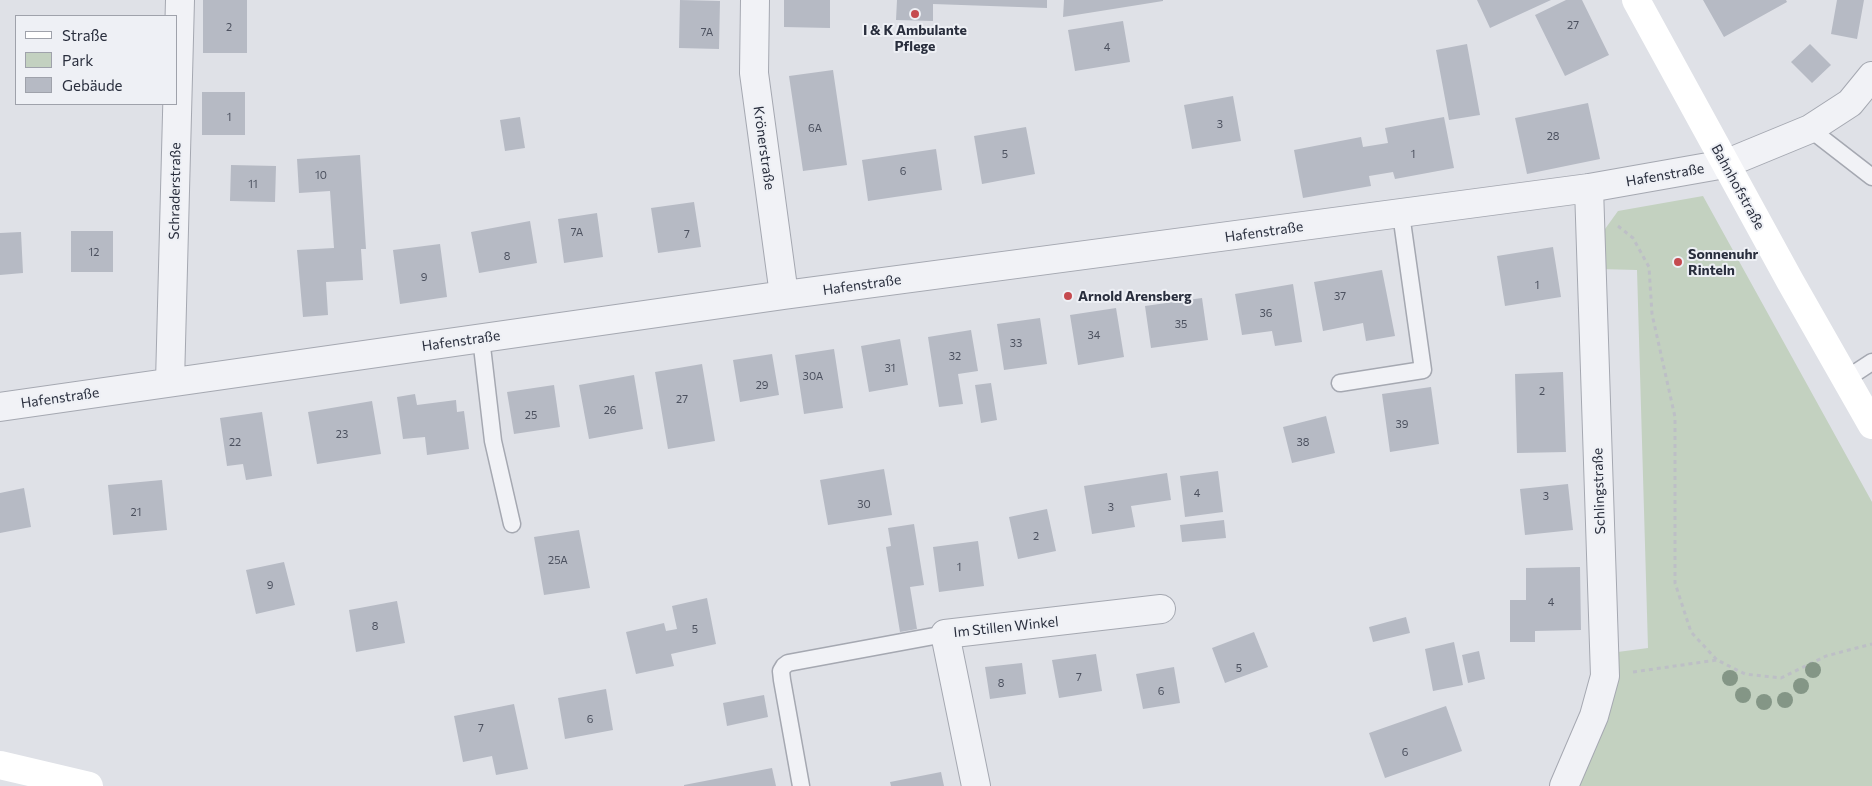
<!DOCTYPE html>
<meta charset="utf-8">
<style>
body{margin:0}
#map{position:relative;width:1872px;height:786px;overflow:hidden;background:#dfe1e7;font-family:Commissioner,sans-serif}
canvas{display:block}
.legend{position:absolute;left:15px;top:15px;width:162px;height:90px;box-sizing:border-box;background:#eef0f5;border:1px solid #9fa2ab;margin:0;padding:6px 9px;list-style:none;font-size:15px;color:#292e3d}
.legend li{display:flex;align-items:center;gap:10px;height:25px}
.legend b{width:25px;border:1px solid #9fa2ab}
</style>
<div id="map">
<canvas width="1872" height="786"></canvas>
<ul class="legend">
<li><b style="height:6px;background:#fff"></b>Straße</li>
<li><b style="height:14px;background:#c3d1c0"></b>Park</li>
<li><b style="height:14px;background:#b6bac4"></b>Gebäude</li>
</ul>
</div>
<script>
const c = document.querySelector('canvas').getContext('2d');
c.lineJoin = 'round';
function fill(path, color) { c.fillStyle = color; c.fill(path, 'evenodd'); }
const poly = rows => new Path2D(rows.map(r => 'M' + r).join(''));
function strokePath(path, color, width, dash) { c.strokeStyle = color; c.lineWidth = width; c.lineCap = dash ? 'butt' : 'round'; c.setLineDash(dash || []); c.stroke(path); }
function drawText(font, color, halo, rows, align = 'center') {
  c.font = font + ' Commissioner,sans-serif'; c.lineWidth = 4; c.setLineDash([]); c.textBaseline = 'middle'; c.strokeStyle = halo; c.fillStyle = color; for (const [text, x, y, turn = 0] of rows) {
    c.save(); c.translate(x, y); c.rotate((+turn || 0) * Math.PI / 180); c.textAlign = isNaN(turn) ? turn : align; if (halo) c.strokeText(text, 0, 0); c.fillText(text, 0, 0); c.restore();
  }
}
fill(poly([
 [1703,196,1872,502,1872,786,1575,786,1610,653,1648,648,1637,270,1599,269,1605,229,1618,211]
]), '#c3d1c0');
fill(poly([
 [203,0,247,0,247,53,203,53],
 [680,0,720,1,719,49,679,48],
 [784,0,830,0,830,28,784,27],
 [897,0,1047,0,1047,8,933,4,933,21,896,20],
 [1064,0,1163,0,1163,1,1063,17],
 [1477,0,1551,0,1490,28],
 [1566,0,1582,0,1609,55,1565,76,1535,15],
 [1703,0,1786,0,1787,2,1724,37],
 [1837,0,1864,0,1857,39,1831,34],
 [1123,21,1130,62,1075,71,1068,30],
 [1467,44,1480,115,1449,120,1436,50],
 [1810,44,1831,65,1812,83,1791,62],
 [833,70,847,165,803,171,789,76],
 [202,92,245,92,245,135,202,135],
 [1233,96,1241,141,1192,149,1184,105],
 [1588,103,1600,159,1527,174,1515,118],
 [520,117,525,148,505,151,500,120],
 [1444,117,1454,168,1395,179,1393,172,1369,176,1371,186,1303,198,1294,150,1361,137,1363,147,1388,143,1385,128],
 [1026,127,1035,174,982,184,974,136],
 [936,149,942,190,868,201,862,160],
 [360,155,366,249,361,249,363,280,326,282,328,315,303,317,297,250,334,248,330,191,299,193,297,159],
 [231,165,276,166,275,202,230,201],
 [694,202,701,247,658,253,651,208],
 [597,213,603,257,564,263,558,219],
 [530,221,537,263,479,273,471,232],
 [71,231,113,231,113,272,71,272],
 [21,232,23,273,0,275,0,233],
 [440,244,447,297,400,304,393,250],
 [1553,247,1561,297,1505,306,1497,256],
 [1382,270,1395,336,1366,341,1363,323,1323,331,1314,282],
 [1293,284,1302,342,1275,346,1272,331,1242,335,1235,294],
 [1202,298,1208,340,1151,348,1145,306],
 [1116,308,1124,357,1078,365,1070,315],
 [1040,318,1047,364,1004,370,997,324],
 [971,330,978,371,958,374,963,404,939,407,928,337],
 [900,339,908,385,869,392,861,346],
 [834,349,843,408,804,414,795,355],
 [772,354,779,395,740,402,733,360],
 [702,364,715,441,668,449,655,372],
 [1563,372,1566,452,1517,453,1515,374],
 [634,375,643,429,589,439,579,385],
 [991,383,997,420,981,423,975,385],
 [554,385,560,427,514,434,507,392],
 [1431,387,1439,444,1390,452,1382,394],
 [415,394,417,405,456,400,457,412,464,411,469,449,427,455,425,437,403,439,397,397],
 [372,401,381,454,317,464,308,412],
 [262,412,272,476,246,480,243,464,227,466,220,418],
 [1326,416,1335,453,1292,463,1283,427],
 [884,469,892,515,828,525,820,480],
 [1218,471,1223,512,1185,517,1180,476],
 [1167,473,1171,500,1131,506,1135,527,1092,534,1084,486],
 [162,480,167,530,113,535,108,485],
 [1568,484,1573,530,1525,535,1520,489],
 [24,488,31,527,0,533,0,493],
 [1047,509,1056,551,1018,559,1009,517],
 [1224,520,1226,538,1182,542,1180,525],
 [914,524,924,585,910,587,917,629,900,632,886,547,891,546,888,528],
 [579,530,590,588,544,595,534,537],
 [978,541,984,586,939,592,933,547],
 [284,562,295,605,256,614,246,570],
 [1580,567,1581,630,1535,631,1535,642,1510,642,1510,600,1526,600,1526,568],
 [707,598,716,644,671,654,674,666,636,674,626,632,664,623,666,631,677,629,672,606],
 [397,601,405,643,356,652,349,610],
 [1406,617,1410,633,1373,642,1369,627],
 [1254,632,1268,667,1225,683,1212,648],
 [1454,642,1463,685,1433,691,1425,649],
 [1479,651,1485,679,1468,683,1462,655],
 [1096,654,1102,691,1059,698,1052,660],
 [1022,663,1026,694,990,699,985,667],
 [1174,667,1180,703,1143,709,1136,674],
 [606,689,613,730,565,739,558,698],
 [764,695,768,717,727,726,723,703],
 [514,704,528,769,496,775,492,756,463,762,454,716],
 [1446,706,1462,751,1385,778,1369,733],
 [772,768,776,786,684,786,684,785],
 [941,772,944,786,891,786,890,782]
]), '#b6bac4');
const service = poly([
 [1810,129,1872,177],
 [481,338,493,441,512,524],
 [1846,379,1872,362],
 [1340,383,1423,370,1401,214],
 [801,786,782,680,781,671,784,666,788,663,945,634]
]);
const minor = poly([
 [755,0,754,73,784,295],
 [170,382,180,0],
 [0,407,784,295,1589,188,1725,164,1810,129,1850,103,1872,76],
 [976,786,945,634,1161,609],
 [1564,786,1594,716,1605,676,1589,188]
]);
strokePath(service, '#a5a8b1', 19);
strokePath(minor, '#a5a8b1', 30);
strokePath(poly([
 [1618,226,1633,238,1649,267,1652,314,1675,417,1675,583,1691,632,1717,660],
 [1633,672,1717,660,1745,674,1781,678,1826,656,1872,644]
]), '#bdbfc6', 3, [4, 4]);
strokePath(service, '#f1f2f6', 16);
strokePath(minor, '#f1f2f6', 28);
strokePath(poly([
 [1636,0,1790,281,1872,425],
 [0,765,89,786]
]), '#fff', 28);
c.fillStyle = '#849686';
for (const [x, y] of [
 [1813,670],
 [1730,678],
 [1801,686],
 [1743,695],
 [1785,700],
 [1764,702]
]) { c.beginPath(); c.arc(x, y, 8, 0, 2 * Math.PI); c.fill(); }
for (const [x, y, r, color] of [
 [915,14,5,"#c54a4f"],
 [1678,262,5,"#c54a4f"],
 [1068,296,5,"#c54a4f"]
]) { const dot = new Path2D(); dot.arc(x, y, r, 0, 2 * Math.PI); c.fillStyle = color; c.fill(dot); strokePath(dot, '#eef0f5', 2); }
drawText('11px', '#4c515f', null, [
 ["27",1573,25],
 ["2",229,27],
 ["7A",707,32],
 ["4",1107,47],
 ["1",229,117],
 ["3",1220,124],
 ["6A",815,128],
 ["28",1553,136],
 ["5",1005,154],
 ["1",1413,154],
 ["6",903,171],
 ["10",321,175],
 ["11",253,184],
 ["7A",577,232],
 ["7",687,234],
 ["12",94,252],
 ["8",507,256],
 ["9",424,277],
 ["1",1537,285],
 ["37",1340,296],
 ["36",1266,313],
 ["35",1181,324],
 ["34",1094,335],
 ["33",1016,343],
 ["32",955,356],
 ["31",890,368],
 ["30A",813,376],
 ["29",762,385],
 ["2",1542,391],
 ["27",682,399],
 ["26",610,410],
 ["25",531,415],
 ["39",1402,424],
 ["23",342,434],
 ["22",235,442],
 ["38",1303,442],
 ["4",1197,493],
 ["3",1546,496],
 ["30",864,504],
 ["3",1111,507],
 ["21",136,512],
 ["2",1036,536],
 ["25A",558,560],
 ["1",959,567],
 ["9",270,585],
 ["4",1551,602],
 ["8",375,626],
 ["5",695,629],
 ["5",1239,668],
 ["7",1079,677],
 ["8",1001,683],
 ["6",1161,691],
 ["6",590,719],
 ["7",481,728],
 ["6",1405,752]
]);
drawText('bold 14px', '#292e3d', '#eef0f5', [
 ["I & K Ambulante",915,30,"center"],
 ["Pflege",915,46,"center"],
 ["Sonnenuhr",1688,254],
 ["Rinteln",1688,270],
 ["Arnold Arensberg",1078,296]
], 'left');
drawText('14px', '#292e3d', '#eef0f5', [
 ["Krönerstraße",764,148,82],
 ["Hafenstraße",1665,175,-10],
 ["Bahnhofstraße",1738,187,61],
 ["Schraderstraße",175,191,-89],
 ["Hafenstraße",1264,232,-8],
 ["Hafenstraße",862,285,-8],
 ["Hafenstraße",461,341,-8],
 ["Hafenstraße",60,398,-8],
 ["Schlingstraße",1599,491,-92],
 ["Im Stillen Winkel",1006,627,-6]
]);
</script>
